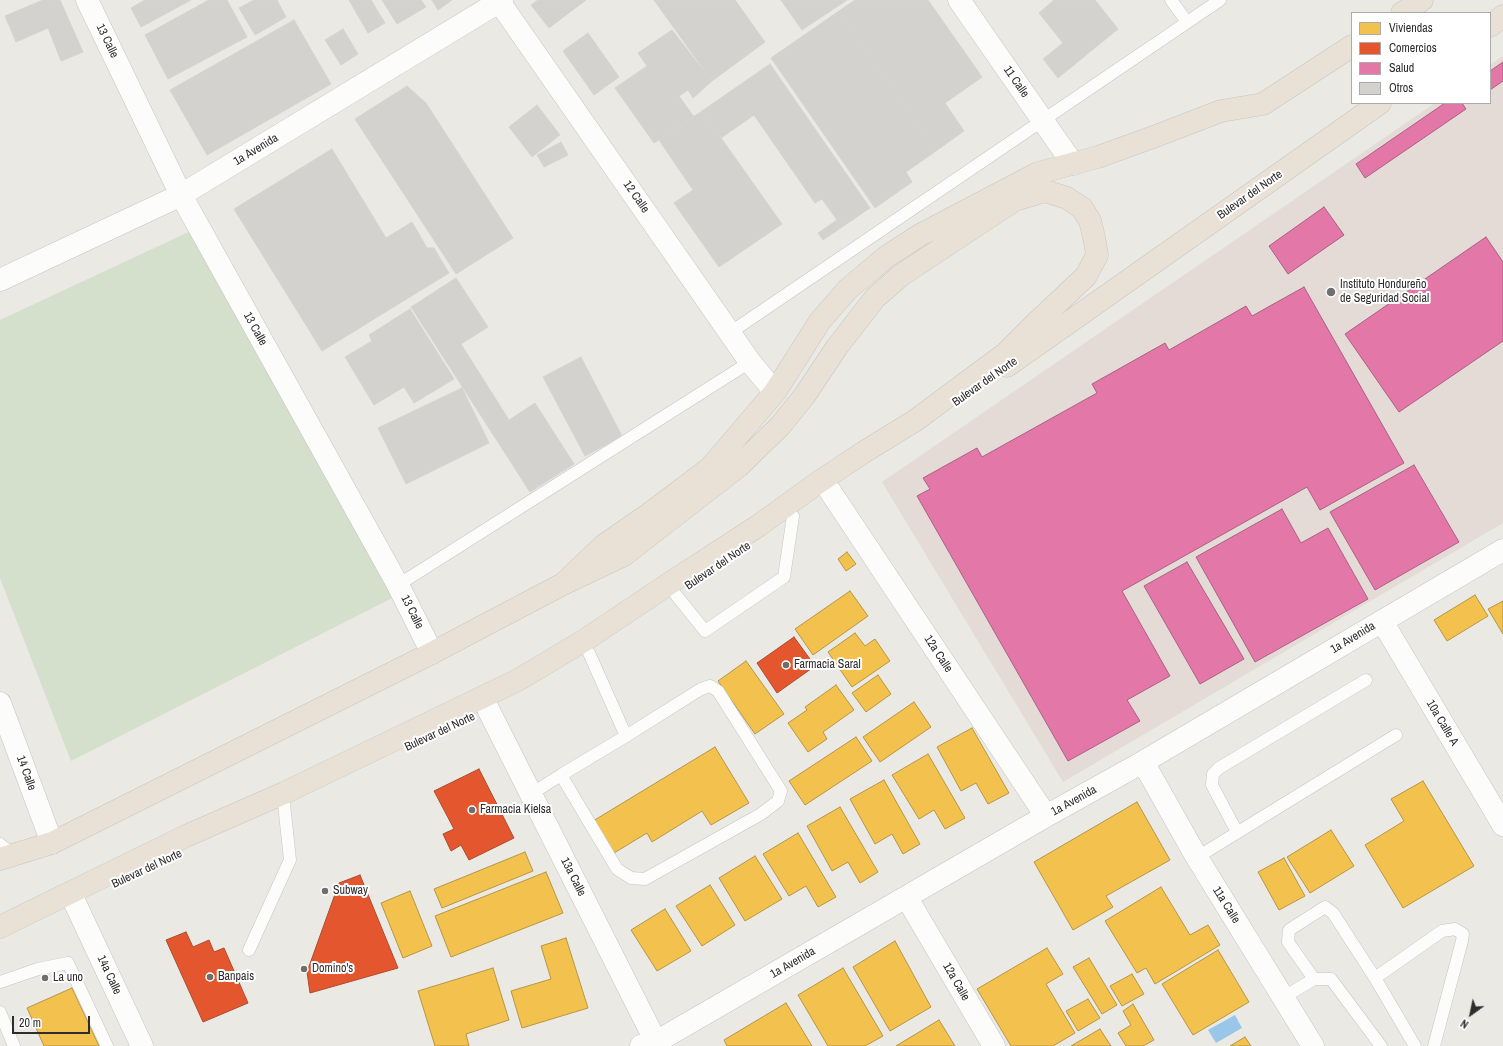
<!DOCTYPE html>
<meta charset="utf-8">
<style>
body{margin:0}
#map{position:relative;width:1503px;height:1046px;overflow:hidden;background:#eae9e4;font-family:"Archivo Narrow",sans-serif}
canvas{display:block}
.legend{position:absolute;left:1351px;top:12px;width:140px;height:92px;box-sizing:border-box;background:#fff;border:1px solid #ababab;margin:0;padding:5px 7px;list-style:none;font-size:12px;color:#2d2d2d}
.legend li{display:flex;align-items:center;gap:8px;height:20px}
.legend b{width:20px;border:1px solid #ababab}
.north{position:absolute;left:1451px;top:994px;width:40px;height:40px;-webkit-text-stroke:3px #fff;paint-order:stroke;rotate:213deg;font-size:11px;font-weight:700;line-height:16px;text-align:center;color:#2d2d2d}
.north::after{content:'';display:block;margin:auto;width:14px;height:18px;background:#2d2d2d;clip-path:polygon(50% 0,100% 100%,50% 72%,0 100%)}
.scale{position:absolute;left:12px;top:1016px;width:78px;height:18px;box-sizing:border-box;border:2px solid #2d2d2d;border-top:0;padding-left:5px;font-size:12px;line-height:14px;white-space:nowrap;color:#2d2d2d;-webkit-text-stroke:3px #fff;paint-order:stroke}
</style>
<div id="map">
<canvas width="1503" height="1046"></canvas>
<ul class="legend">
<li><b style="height:11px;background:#f2c14e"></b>Viviendas</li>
<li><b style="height:11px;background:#e4572e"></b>Comercios</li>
<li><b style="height:11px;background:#e377a8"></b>Salud</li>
<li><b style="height:11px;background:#d3d2ce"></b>Otros</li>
</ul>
<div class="north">N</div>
<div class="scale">20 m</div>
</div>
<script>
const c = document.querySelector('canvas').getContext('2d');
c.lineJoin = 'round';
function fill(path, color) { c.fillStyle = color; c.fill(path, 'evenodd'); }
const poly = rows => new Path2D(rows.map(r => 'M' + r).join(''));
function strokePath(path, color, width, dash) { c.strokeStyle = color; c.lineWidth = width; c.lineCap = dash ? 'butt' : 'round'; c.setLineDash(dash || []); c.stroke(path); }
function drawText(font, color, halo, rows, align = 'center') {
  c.font = font + ' "Archivo Narrow",sans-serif'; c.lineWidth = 4; c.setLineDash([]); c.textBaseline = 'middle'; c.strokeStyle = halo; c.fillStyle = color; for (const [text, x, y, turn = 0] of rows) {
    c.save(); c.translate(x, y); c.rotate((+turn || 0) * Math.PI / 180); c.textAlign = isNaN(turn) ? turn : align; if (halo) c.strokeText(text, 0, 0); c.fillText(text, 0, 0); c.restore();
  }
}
fill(poly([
 [1503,56,1503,523,1063,782,882,482,1435,103,1490,103,1490,65]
]), '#e4dad6');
fill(poly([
 [208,223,406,591,71,761,0,578,0,320]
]), '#d4dfcc');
fill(poly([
 [1235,1015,1242,1028,1216,1043,1208,1030]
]), '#9ac7e9');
const homes = poly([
 [847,552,856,564,846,571,838,559,847,552],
 [850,591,868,616,813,655,795,629,850,591],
 [1475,595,1488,616,1447,641,1434,620,1475,595],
 [1503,601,1503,634,1488,609,1503,601],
 [855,633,865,646,875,639,890,661,852,687,828,652,855,633],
 [746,661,784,714,755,734,718,681,746,661],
 [878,675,891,694,866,712,852,693,878,675],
 [836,685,854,710,823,732,827,739,808,752,788,723,807,710,805,707,836,685],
 [914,702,931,727,880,762,863,737,914,702],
 [972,728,1009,793,988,804,976,783,961,791,937,747,972,728],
 [856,737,872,761,805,805,789,781,856,737],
 [715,747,749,803,711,825,702,811,652,842,647,833,614,853,593,821,715,747],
 [928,754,965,818,945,829,934,810,919,819,892,775,928,754],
 [884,780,920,844,903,854,892,834,875,844,850,799,884,780],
 [1423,781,1474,866,1403,908,1365,845,1404,821,1391,799,1423,781],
 [1137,802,1170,860,1106,896,1113,907,1073,930,1034,862,1137,802],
 [840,807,878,872,860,883,848,862,832,871,807,826,840,807],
 [1331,830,1354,866,1310,893,1287,857,1331,830],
 [798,833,836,897,818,907,806,886,789,896,763,854,798,833],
 [525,852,533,871,442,908,434,889,525,852],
 [755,856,782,899,745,921,719,878,755,856],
 [1284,858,1305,896,1279,910,1258,872,1284,858],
 [546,872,563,913,451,957,435,916,546,872],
 [710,885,735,925,702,946,676,906,710,885],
 [1161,887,1190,935,1208,925,1220,945,1155,984,1146,968,1137,973,1105,921,1161,887],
 [410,891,432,946,403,958,381,903,410,891],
 [665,909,691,951,657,971,631,930,665,909],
 [566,938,588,1008,522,1028,511,991,551,979,541,946,566,938],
 [895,941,931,1007,890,1031,853,967,895,941],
 [1047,948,1063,974,1046,984,1075,1033,1053,1046,1011,1046,977,989,1047,948],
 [1218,950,1249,1002,1193,1035,1162,984,1218,950],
 [1089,958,1117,1005,1102,1014,1073,967,1089,958],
 [493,968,509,1020,466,1034,469,1046,435,1046,418,991,493,968],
 [843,968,883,1036,865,1046,828,1046,798,995,843,968],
 [1132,974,1144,994,1122,1006,1110,986,1132,974],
 [72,988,99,1046,44,1046,27,1008,72,988],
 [1088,999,1100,1018,1078,1031,1066,1011,1088,999],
 [786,1003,812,1046,727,1046,724,1040,786,1003],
 [1133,1004,1154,1040,1143,1046,1126,1046,1118,1033,1131,1025,1123,1011,1133,1004],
 [939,1020,955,1046,896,1046,939,1020],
 [1100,1029,1111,1046,1071,1046,1100,1029],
 [1245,1037,1251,1046,1230,1046,1245,1037]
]);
fill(homes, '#f2c14e');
strokePath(homes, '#b79544', 1);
const shops = poly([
 [794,637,815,666,777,693,757,663,794,637],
 [479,769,514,838,469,860,461,845,451,851,443,834,454,829,434,791,479,769],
 [360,875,398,968,310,993,307,972,339,883,360,875],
 [186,932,193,947,209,940,214,952,224,948,248,1003,203,1022,166,940,186,932]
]);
fill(shops, '#e4572e');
strokePath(shops, '#ad4a2e', 1);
const health = poly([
 [1503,62,1503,81,1490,90,1490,71,1503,62],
 [1445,103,1462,103,1466,109,1365,178,1356,164,1445,103],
 [1324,207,1344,235,1288,274,1269,246,1324,207],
 [1486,237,1503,262,1503,341,1399,412,1345,334,1486,237],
 [1304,287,1404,463,1320,510,1307,487,1122,591,1170,676,1127,700,1140,721,1068,761,917,496,930,489,923,478,977,448,982,457,1097,393,1092,384,1165,343,1169,350,1246,306,1252,316,1304,287],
 [1414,465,1459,542,1375,590,1330,512,1414,465],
 [1282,509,1301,543,1328,528,1368,599,1255,662,1196,557,1282,509],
 [1187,562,1244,659,1200,684,1144,586,1187,562]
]);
fill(health, '#e377a8');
strokePath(health, '#ac6183', 1);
const building = poly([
 [43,0,60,0,83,52,61,61,48,28,16,42,5,16,43,0],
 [145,0,191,0,141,27,131,8,145,0],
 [209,0,227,0,247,37,168,79,145,35,209,0],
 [254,0,277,0,286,17,255,35,239,8,254,0],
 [349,0,371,0,385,23,368,33,349,0],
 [382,0,421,0,426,7,397,24,382,0],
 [432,0,452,0,438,10,432,0],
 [538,0,586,0,549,28,531,5,538,0],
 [654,0,735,0,765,42,712,81,654,0],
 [781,0,847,0,802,30,781,0],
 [855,0,928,0,982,77,945,103,964,131,936,151,839,11,855,0],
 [1054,0,1095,0,1118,29,1058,78,1043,59,1063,43,1039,13,1054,0],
 [839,11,936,151,906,172,912,182,875,208,771,58,839,11],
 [294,20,331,84,207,155,170,90,294,20],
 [343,29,358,54,341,65,325,40,343,29],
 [672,30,712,81,693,98,688,90,679,96,694,117,654,143,615,88,647,66,638,53,672,30],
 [588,33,619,77,594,95,563,51,588,33],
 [770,64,870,208,823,240,818,233,837,220,822,199,815,203,754,115,721,138,702,111,770,64],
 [407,86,426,103,513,238,456,274,355,119,407,86],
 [537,105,560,135,532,157,509,127,537,105],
 [702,111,782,224,719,267,674,203,693,190,659,140,702,111],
 [561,142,568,155,544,167,537,155,561,142],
 [332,149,386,238,412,222,427,248,434,248,449,273,322,351,234,209,332,149],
 [456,278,488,327,461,344,509,420,535,403,574,464,530,492,411,307,456,278],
 [410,309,454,379,414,403,404,387,374,405,345,357,372,341,369,335,410,309],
 [581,357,622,436,585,456,543,377,581,357],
 [462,388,489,443,406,484,378,428,462,388]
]);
fill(building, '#d3d2ce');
strokePath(building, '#d5d4cf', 1);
const lane = poly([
 [1171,0,1187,22],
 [731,332,1220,0],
 [398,585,750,362],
 [676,595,705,631,784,577,793,516],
 [589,653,626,736],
 [531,794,561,775,626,736,701,689,710,686,718,691,781,791,778,801,761,814,645,879,631,878,617,869,561,775],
 [1237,832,1212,785,1213,774,1219,768,1366,680],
 [0,844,13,855],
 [1196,856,1204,853,1396,735],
 [249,950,290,860,284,804],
 [1375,978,1442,931,1455,929,1463,934,1462,941,1434,1046],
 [1314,979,1288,942,1289,930,1325,907,1333,913,1375,978,1415,1046],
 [0,982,38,969,68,963,107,1046],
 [1284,997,1314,979,1331,979,1381,1046],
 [0,1012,14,1046]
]);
const street = poly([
 [87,0,181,195,398,585,432,653],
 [498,0,750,362,775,392],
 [959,0,1073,164],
 [0,280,181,195,502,0],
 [830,491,1046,816],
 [1382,621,1503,825],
 [0,703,52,843],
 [488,709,658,1046],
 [1143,762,1196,856,1313,1046],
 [907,898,994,1046],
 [75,903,142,1046],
 [641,1046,656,1042,1046,816,1143,762,1503,550]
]);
const highway = poly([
 [1402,13,1422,0],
 [1490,26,1503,16],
 [1007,366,1380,103],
 [0,859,52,843,432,653,563,584,604,545,649,514,710,468,775,392,820,321,848,289,886,257,920,235,1038,173,1098,157,1156,136,1221,111,1263,104,1352,46],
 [0,927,186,836,284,793,518,680,585,640,670,583,758,526,816,484,864,452,916,420,1006,353,1036,323,1086,276,1097,255,1094,237,1090,221,1082,208,1067,198,1045,191,1015,200,900,276,875,298,837,347,805,395,780,426,739,466,624,555,563,584]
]);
strokePath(lane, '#c4c4c4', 13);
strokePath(street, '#c4c4c4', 23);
strokePath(highway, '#c6c5c3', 23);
strokePath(lane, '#fcfcfb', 12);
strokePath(street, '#fcfcfb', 22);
strokePath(highway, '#e9e1d6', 22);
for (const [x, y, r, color] of [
 [1331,292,5,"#6f6f6d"],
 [786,665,4,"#6f6f6d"],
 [472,810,4,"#6f6f6d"],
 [325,891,4,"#6f6f6d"],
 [304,969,4,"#6f6f6d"],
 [210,977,4,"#6f6f6d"],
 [45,978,4,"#6f6f6d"]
]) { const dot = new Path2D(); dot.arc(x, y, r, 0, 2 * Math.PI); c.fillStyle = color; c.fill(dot); strokePath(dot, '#fff', 1.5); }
drawText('12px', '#2d2d2d', '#fff', [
 ["13 Calle",107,41,64],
 ["11 Calle",1016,82,55],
 ["1a Avenida",256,150,-31],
 ["Bulevar del Norte",1250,195,-35],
 ["12 Calle",636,197,55],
 ["13 Calle",255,329,61],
 ["Bulevar del Norte",985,382,-35],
 ["Bulevar del Norte",718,566,-34],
 ["13 Calle",412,612,63],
 ["1a Avenida",1353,638,-31],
 ["12a Calle",938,654,57],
 ["10a Calle A",1442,723,59],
 ["Bulevar del Norte",440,732,-25],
 ["14 Calle",26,773,70],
 ["1a Avenida",1074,801,-29],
 ["Bulevar del Norte",147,869,-25],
 ["13a Calle",573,877,63],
 ["11a Calle",1226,905,58],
 ["1a Avenida",793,963,-30],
 ["14a Calle",109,975,65],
 ["12a Calle",956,982,60]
]);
drawText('12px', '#2d2d2d', '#fff', [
 ["Instituto Hondureño",1340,285],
 ["de Seguridad Social",1340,299],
 ["Farmacia Saral",794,665],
 ["Farmacia Kielsa",480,810],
 ["Subway",333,891],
 ["Domino's",312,969],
 ["Banpais",218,977],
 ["La uno",53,978]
], 'left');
</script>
